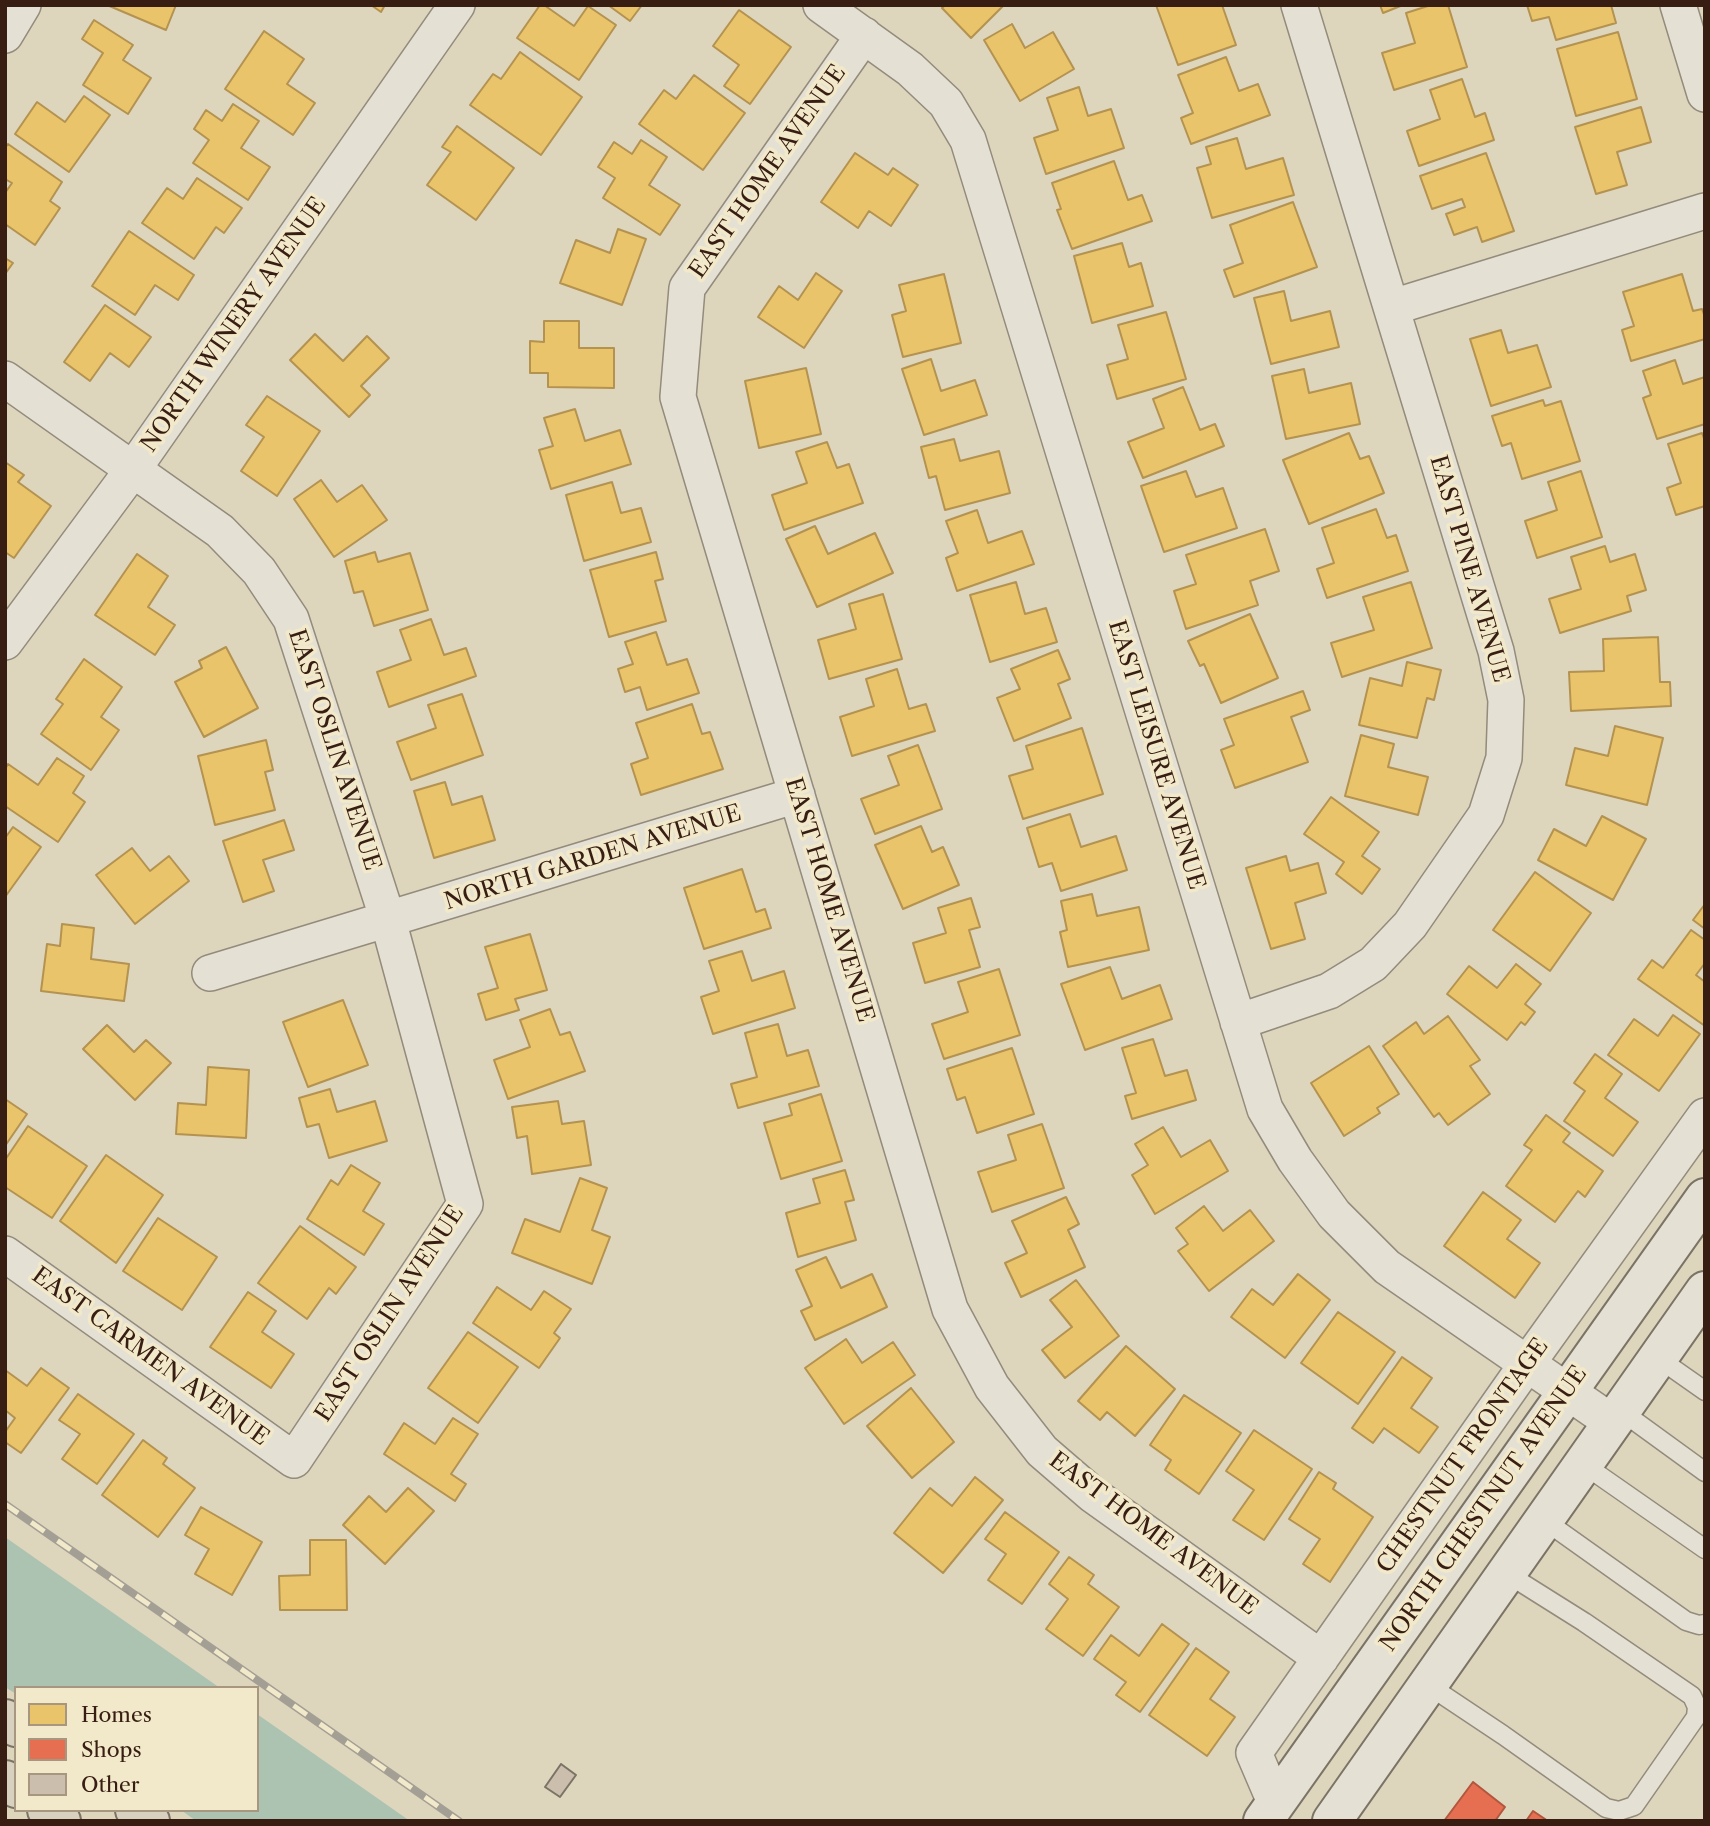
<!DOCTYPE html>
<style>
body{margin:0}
#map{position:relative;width:1710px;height:1826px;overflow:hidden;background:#ddd5bc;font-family:"Libre Caslon Text",serif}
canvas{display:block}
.frame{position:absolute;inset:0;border:7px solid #371d12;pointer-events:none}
.legend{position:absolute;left:14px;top:1686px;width:245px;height:126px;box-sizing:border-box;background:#f2e9ca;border:2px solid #a79780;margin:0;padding:9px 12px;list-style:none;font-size:21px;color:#371d12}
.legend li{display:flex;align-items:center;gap:14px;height:35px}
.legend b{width:35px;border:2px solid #a79780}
</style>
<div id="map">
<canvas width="1710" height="1826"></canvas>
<div class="frame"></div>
<ul class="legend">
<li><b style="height:19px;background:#e9c46a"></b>Homes</li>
<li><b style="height:19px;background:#e76f51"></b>Shops</li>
<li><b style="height:19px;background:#cbbeac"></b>Other</li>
</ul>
</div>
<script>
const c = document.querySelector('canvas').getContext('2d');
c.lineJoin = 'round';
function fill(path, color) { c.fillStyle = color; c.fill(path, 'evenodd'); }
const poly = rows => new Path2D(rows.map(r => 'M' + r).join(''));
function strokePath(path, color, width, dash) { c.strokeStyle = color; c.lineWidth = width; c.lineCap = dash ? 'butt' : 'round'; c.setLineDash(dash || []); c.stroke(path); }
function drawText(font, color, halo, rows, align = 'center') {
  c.font = font + ' "Libre Caslon Text",serif'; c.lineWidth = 7; c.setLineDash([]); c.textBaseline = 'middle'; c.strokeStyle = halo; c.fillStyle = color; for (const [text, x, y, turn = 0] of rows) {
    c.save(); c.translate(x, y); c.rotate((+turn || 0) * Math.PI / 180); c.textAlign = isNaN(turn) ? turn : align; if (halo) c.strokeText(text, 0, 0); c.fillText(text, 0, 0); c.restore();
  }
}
fill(poly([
 [5,1537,220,1688,16,1688,16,1694,5,1687],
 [257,1714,410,1821,196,1821,181,1810,257,1810]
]), '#adc3b1');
const homes = poly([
 [107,5,176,5,166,30,107,5],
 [371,5,385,5,381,12,371,5],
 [540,5,544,5,574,26,588,6,616,25,579,80,517,38,540,5],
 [608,5,642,5,630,21,608,5],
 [945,5,1004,5,971,38,942,8,945,5],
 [1156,5,1222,5,1236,45,1178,65,1156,5],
 [1380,5,1403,5,1383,13,1380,5],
 [1431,5,1448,5,1467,67,1394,90,1382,53,1415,43,1406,13,1431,5],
 [1527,5,1611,5,1616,23,1556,40,1549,17,1532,21,1527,5],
 [739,10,791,47,750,104,724,86,739,65,713,46,739,10],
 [94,20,133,45,123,60,151,78,128,114,83,85,103,53,82,39,94,20],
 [1012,24,1025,48,1053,32,1074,69,1020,101,984,40,1012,24],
 [264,31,304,59,287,84,315,103,293,135,225,89,264,31],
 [1618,32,1637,99,1576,116,1557,49,1618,32],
 [520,52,582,97,541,155,470,105,493,74,501,79,520,52],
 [1226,57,1239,91,1258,84,1270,115,1191,144,1181,118,1193,113,1178,75,1226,57],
 [694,75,745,113,703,170,639,124,664,90,676,99,694,75],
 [1462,79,1475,117,1485,113,1494,140,1419,166,1407,131,1440,119,1430,90,1462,79],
 [1079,87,1088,116,1111,109,1124,148,1046,174,1034,138,1058,130,1047,98,1079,87],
 [84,96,110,115,69,172,15,134,37,102,65,122,84,96],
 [233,104,259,121,241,148,270,167,248,200,193,163,209,140,194,129,206,110,222,121,233,104],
 [1641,107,1651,142,1617,152,1627,185,1596,194,1575,127,1641,107],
 [457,126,514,168,476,220,427,185,451,152,442,147,457,126],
 [1237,138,1246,169,1283,158,1294,195,1212,218,1197,168,1211,164,1206,147,1237,138],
 [641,140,667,157,649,185,680,205,660,235,603,198,615,178,598,167,614,142,632,154,641,140],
 [8,144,62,182,50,201,60,208,35,245,5,224,5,193,12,183,5,179,5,148,8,144],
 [855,153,888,175,893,168,918,185,891,226,869,211,858,228,821,202,855,153],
 [1486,153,1514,231,1482,242,1477,227,1454,235,1446,214,1465,207,1462,199,1432,209,1420,176,1486,153],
 [1114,161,1128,200,1142,195,1152,221,1072,249,1057,210,1061,209,1052,183,1114,161],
 [197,178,242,208,224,233,216,227,194,259,142,223,167,188,183,199,197,178],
 [1293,202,1317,267,1234,297,1224,270,1243,263,1230,225,1293,202],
 [618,229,646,239,622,305,560,283,576,240,610,253,618,229],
 [129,231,194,275,178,300,155,285,135,315,92,286,129,231],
 [1122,243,1129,267,1141,263,1153,306,1092,323,1074,256,1122,243],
 [5,258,13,263,5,274,5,258],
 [816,273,842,291,804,348,758,317,779,286,798,300,816,273],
 [944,274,961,343,903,357,892,315,906,311,899,285,944,274],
 [1682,274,1693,311,1702,309,1705,317,1705,339,1631,361,1622,330,1634,326,1623,292,1682,274],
 [1284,291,1291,321,1330,311,1339,347,1271,364,1254,298,1284,291],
 [105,305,151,337,129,367,110,353,90,381,64,362,105,305],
 [1166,312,1186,379,1117,399,1107,365,1128,359,1118,325,1166,312],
 [544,321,579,321,579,348,614,348,614,388,548,387,548,373,530,373,530,341,544,342,544,321],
 [1501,330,1508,353,1537,345,1551,387,1491,406,1470,339,1501,330],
 [315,334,343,361,367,336,389,358,361,386,370,395,349,417,290,360,315,334],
 [931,359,941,391,975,380,987,415,924,435,902,369,931,359],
 [1675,360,1683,384,1705,377,1705,424,1657,439,1643,398,1651,395,1643,371,1675,360],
 [806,368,821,434,759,448,745,381,806,368],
 [1304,369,1309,393,1351,383,1360,424,1286,439,1272,376,1304,369],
 [1183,387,1200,430,1215,424,1224,446,1143,478,1128,442,1164,428,1153,399,1183,387],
 [267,396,320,431,277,496,241,471,264,437,246,425,267,396],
 [1543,400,1545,406,1561,401,1580,461,1522,479,1511,443,1502,446,1492,416,1543,400],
 [575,409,585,441,620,430,631,464,551,489,539,450,553,446,544,418,575,409],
 [1349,433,1360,459,1369,456,1384,493,1309,524,1283,460,1349,433],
 [1702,433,1705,441,1705,506,1676,515,1667,488,1681,483,1668,444,1702,433],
 [954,439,960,461,999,451,1010,493,945,510,936,476,929,478,921,447,954,439],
 [827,442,837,468,849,464,863,503,784,530,772,495,807,483,796,452,827,442],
 [5,462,24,475,18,482,51,506,14,558,5,552,5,462],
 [1186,471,1196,497,1223,488,1237,528,1164,552,1141,486,1186,471],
 [1581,471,1602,537,1537,558,1525,521,1557,510,1548,482,1581,471],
 [321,480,337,502,362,485,387,520,334,557,294,499,321,480],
 [612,482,621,513,641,508,651,542,584,561,566,495,612,482],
 [1376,509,1387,538,1396,535,1408,571,1327,598,1317,569,1334,563,1322,528,1376,509],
 [977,510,988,543,1022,531,1034,564,957,591,946,558,958,553,946,521,977,510],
 [815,526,828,554,875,533,893,573,817,607,786,539,815,526],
 [1265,529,1279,571,1250,581,1258,605,1186,629,1174,591,1196,584,1186,555,1265,529],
 [1605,546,1610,562,1635,554,1646,590,1627,596,1631,611,1560,633,1549,599,1581,589,1571,557,1605,546],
 [375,552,378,562,410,553,428,610,374,626,363,591,354,593,345,561,375,552],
 [656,552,663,579,655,581,666,621,609,637,590,570,656,552],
 [137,554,168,576,148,607,175,625,155,655,95,615,137,554],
 [1016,582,1025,614,1046,608,1057,642,990,662,970,595,1016,582],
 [1411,582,1432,648,1342,677,1331,643,1374,630,1363,597,1411,582],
 [883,594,902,659,829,679,818,640,856,629,849,604,883,594],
 [1250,614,1278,678,1221,703,1204,664,1200,666,1188,641,1250,614],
 [431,619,444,655,466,648,476,676,389,707,377,672,411,660,400,630,431,619],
 [656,632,667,665,687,659,699,693,647,710,640,687,625,692,618,669,633,664,625,642,656,632],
 [1658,637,1660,682,1670,682,1671,706,1571,711,1569,672,1604,671,1603,639,1658,637],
 [226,647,258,708,204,737,175,682,202,668,199,661,226,647],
 [1058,650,1070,679,1058,684,1071,718,1014,741,997,698,1020,689,1011,669,1058,650],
 [84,659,122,687,101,717,119,730,91,770,41,734,63,704,56,699,84,659],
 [1407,662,1441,670,1434,700,1427,698,1417,738,1359,725,1370,678,1402,686,1407,662],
 [897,669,909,709,926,704,935,731,852,756,840,717,874,706,866,679,897,669],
 [1303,691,1310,710,1291,717,1308,762,1235,788,1221,750,1234,745,1224,719,1303,691],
 [462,694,483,755,411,780,397,742,436,728,428,705,462,694],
 [692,704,702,734,710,732,723,769,641,795,631,764,648,758,636,723,692,704],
 [1615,726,1663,738,1647,805,1566,785,1575,748,1608,756,1615,726],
 [1082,728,1103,794,1023,819,1009,776,1033,769,1026,746,1082,728],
 [1361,735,1394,744,1388,767,1428,777,1418,815,1345,796,1361,735],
 [266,740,273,770,265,772,275,810,215,825,198,756,266,740],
 [918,745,942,809,875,834,861,799,899,785,888,756,918,745],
 [57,758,84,776,73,793,85,802,58,842,5,806,5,769,8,764,38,785,57,758],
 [445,782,452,805,482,796,495,840,434,858,414,791,445,782],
 [1331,797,1379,832,1362,856,1380,869,1362,894,1336,874,1344,862,1304,834,1331,797],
 [1070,814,1081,847,1116,836,1127,870,1061,891,1052,863,1039,867,1027,828,1070,814],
 [1602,816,1646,839,1613,900,1538,860,1554,829,1586,846,1602,816],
 [284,820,294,850,263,860,274,891,243,902,223,841,284,820],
 [921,826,932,852,943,847,959,885,903,909,875,845,921,826],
 [13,827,41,847,5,897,5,838,13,827],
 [132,848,150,871,169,856,189,881,135,924,96,875,132,848],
 [1286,856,1290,871,1318,863,1326,893,1295,903,1305,939,1271,949,1246,868,1286,856],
 [742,869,756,912,765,909,771,928,704,949,684,888,742,869],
 [1535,872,1591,913,1550,971,1493,930,1535,872],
 [1092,894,1097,916,1139,907,1149,950,1068,967,1060,932,1067,930,1061,901,1092,894],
 [971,898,980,927,969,930,980,967,925,983,913,943,946,933,938,908,971,898],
 [1705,904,1705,929,1693,920,1705,904],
 [62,924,94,928,91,959,129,964,124,1001,41,991,47,944,60,946,62,924],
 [1691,930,1705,940,1705,963,1696,975,1705,982,1705,1026,1638,979,1652,960,1663,968,1691,930],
 [530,934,547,990,515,999,519,1010,486,1020,478,994,498,988,485,947,530,934],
 [742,951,752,981,784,971,795,1008,713,1034,701,997,719,991,709,961,742,951],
 [1516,964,1541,984,1525,1004,1535,1012,1525,1025,1521,1022,1507,1040,1447,994,1469,966,1497,988,1516,964],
 [1110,967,1122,999,1160,985,1172,1019,1085,1050,1061,984,1110,967],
 [999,969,1020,1035,944,1059,932,1024,968,1012,958,982,999,969],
 [343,1000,368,1065,308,1087,283,1022,343,1000],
 [550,1009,560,1035,570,1032,585,1071,508,1099,494,1060,530,1047,520,1020,550,1009],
 [1673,1015,1700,1034,1659,1091,1608,1055,1634,1019,1658,1036,1673,1015],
 [1448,1016,1480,1060,1470,1066,1490,1094,1448,1125,1439,1113,1434,1117,1383,1046,1416,1022,1424,1034,1448,1016],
 [778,1024,787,1056,808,1050,819,1086,738,1108,731,1084,757,1077,745,1033,778,1024],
 [107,1025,134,1052,146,1040,171,1063,135,1100,83,1049,107,1025],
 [1153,1039,1165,1076,1187,1070,1196,1100,1132,1119,1125,1096,1136,1093,1122,1048,1153,1039],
 [1369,1046,1399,1094,1377,1108,1380,1113,1344,1136,1311,1083,1369,1046],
 [1012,1048,1034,1114,977,1133,965,1097,957,1100,947,1069,1012,1048],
 [1595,1054,1622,1074,1605,1098,1638,1122,1613,1156,1564,1121,1585,1091,1574,1083,1595,1054],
 [208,1067,249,1070,246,1138,176,1134,178,1103,206,1105,208,1067],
 [330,1089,337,1112,375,1101,387,1141,329,1158,319,1124,307,1127,299,1098,330,1089],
 [821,1094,842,1161,781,1179,764,1123,792,1115,789,1104,821,1094],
 [5,1099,27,1114,5,1146,5,1099],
 [558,1101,562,1124,584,1121,591,1165,532,1174,527,1136,517,1138,512,1107,558,1101],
 [1546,1115,1570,1133,1563,1142,1603,1171,1585,1197,1578,1191,1555,1222,1506,1186,1532,1150,1524,1145,1546,1115],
 [1042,1124,1064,1188,992,1212,978,1172,1016,1160,1008,1135,1042,1124],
 [28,1126,87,1166,52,1218,5,1187,5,1160,28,1126],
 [1163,1127,1181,1157,1210,1140,1228,1171,1155,1214,1132,1175,1148,1165,1135,1144,1163,1127],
 [106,1155,163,1195,116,1263,60,1221,106,1155],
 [351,1165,380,1183,363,1211,384,1224,364,1255,307,1219,331,1180,338,1185,351,1165],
 [845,1170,854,1200,845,1202,856,1240,798,1257,786,1213,820,1203,813,1179,845,1170],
 [580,1178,607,1188,592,1230,610,1237,592,1284,512,1253,525,1219,560,1232,580,1178],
 [1483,1192,1521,1220,1507,1239,1540,1263,1515,1298,1444,1246,1483,1192],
 [1066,1197,1079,1224,1068,1230,1085,1267,1021,1297,1005,1263,1027,1253,1012,1221,1066,1197],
 [1204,1206,1223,1231,1250,1210,1274,1241,1209,1291,1178,1251,1188,1244,1176,1228,1204,1206],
 [158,1218,217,1257,182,1310,123,1271,158,1218],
 [300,1226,356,1267,336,1294,329,1288,307,1319,258,1283,300,1226],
 [826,1257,841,1288,872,1274,887,1307,815,1340,801,1311,812,1306,796,1270,826,1257],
 [1298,1274,1330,1300,1285,1358,1231,1317,1252,1289,1273,1305,1298,1274],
 [1076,1280,1119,1336,1065,1378,1042,1350,1072,1327,1050,1300,1076,1280],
 [497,1287,531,1310,544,1291,571,1309,554,1333,560,1338,539,1368,473,1323,497,1287],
 [248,1292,276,1311,262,1332,294,1354,271,1388,210,1347,248,1292],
 [1338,1312,1395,1352,1358,1404,1301,1363,1338,1312],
 [468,1332,518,1367,478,1423,428,1388,468,1332],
 [846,1339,862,1363,893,1342,915,1375,844,1424,805,1368,846,1339],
 [1126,1346,1175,1389,1135,1436,1107,1412,1100,1420,1078,1401,1126,1346],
 [1402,1357,1432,1378,1411,1408,1438,1427,1419,1453,1384,1428,1373,1443,1352,1428,1402,1357],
 [41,1368,69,1388,21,1453,5,1442,5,1432,15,1418,5,1410,5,1370,27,1386,41,1368],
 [911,1388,954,1442,912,1478,867,1426,911,1388],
 [78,1394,134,1434,97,1484,62,1459,80,1434,59,1420,78,1394],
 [1184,1395,1241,1433,1199,1494,1165,1470,1171,1460,1150,1445,1184,1395],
 [453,1418,478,1434,451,1474,466,1484,455,1501,384,1454,404,1423,435,1444,453,1418],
 [1254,1430,1312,1469,1264,1540,1233,1520,1254,1490,1226,1471,1254,1430],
 [143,1440,167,1458,163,1464,195,1488,158,1537,102,1495,143,1440],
 [1319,1472,1336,1483,1333,1489,1373,1517,1330,1582,1303,1564,1320,1539,1289,1519,1319,1472],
 [975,1477,1003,1500,943,1573,894,1533,930,1488,952,1506,975,1477],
 [408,1488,434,1511,385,1564,343,1525,369,1496,386,1512,408,1488],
 [201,1507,262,1542,232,1595,195,1574,209,1549,185,1535,201,1507],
 [1005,1512,1059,1552,1022,1604,988,1580,1006,1554,985,1539,1005,1512],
 [310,1540,346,1540,347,1610,280,1610,279,1576,310,1575,310,1540],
 [1069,1557,1094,1575,1088,1584,1119,1607,1083,1656,1046,1629,1068,1599,1049,1584,1069,1557],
 [1162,1624,1189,1644,1140,1712,1116,1695,1126,1682,1094,1659,1111,1635,1139,1656,1162,1624],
 [1196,1648,1229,1672,1210,1699,1235,1717,1207,1756,1149,1715,1196,1648]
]);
fill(homes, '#e9c46a');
strokePath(homes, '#b49250', 2);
const shops = poly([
 [1473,1782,1505,1807,1495,1821,1444,1821,1473,1782],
 [1533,1811,1548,1821,1526,1821,1533,1811]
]);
fill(shops, '#e76f51');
strokePath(shops, '#b2563e', 2);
const building = poly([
 [561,1764,576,1775,560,1797,545,1787,561,1764]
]);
fill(building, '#cbbeac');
strokePath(building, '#7b7365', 2);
const lane = poly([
 [1658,1358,1705,1391],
 [1621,1411,1705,1472],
 [1583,1464,1705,1549],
 [1544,1520,1686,1621,1699,1625,1705,1624],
 [1428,1685,1503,1735,1606,1808,1619,1811,1634,1806,1696,1717,1697,1707,1692,1696,1584,1622,1506,1573]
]);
const street = poly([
 [821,5,910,69,946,103,968,140,1265,1109,1295,1160,1334,1214,1387,1267,1613,1423],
 [1678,5,1705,94],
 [5,35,23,5],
 [864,35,687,288,678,397,950,1309,992,1387,1042,1451,1093,1495,1321,1658],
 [1393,307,1705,211],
 [5,379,220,531,259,571,291,619,388,920,465,1204,294,1460,5,1254],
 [5,642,134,468,457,5],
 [210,973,797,795],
 [1238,1022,1329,991,1373,964,1410,925,1486,815,1504,758,1506,700,1496,651,1299,5],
 [1275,1802,1254,1753,1527,1364,1705,1116]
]);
const secondary = poly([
 [1263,1821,1705,1198],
 [1332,1821,1705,1291]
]);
const primary = poly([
 [5,1719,16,1727],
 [5,1780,16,1788],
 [47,1810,61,1821],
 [135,1810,150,1821]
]);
strokePath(lane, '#938b7c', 21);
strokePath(street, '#938b7c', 38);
strokePath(secondary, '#7b7365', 42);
strokePath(primary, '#7b7365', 42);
strokePath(lane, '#e4e0d3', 18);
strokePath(street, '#e4e0d3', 35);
strokePath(secondary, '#e4e0d3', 38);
strokePath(primary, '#d8d1bf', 38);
const rail = poly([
 [5,1504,459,1821]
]);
strokePath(rail, '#a49f94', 8);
strokePath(rail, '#f2e9ca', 5, [16]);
drawText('23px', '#371d12', '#f2e9ca', [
 ["EAST HOME AVENUE",768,172,-55],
 ["NORTH WINERY AVENUE",234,325,-55],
 ["EAST PINE AVENUE",1469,569,74],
 ["EAST OSLIN AVENUE",334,750,72],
 ["EAST LEISURE AVENUE",1156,755,73],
 ["NORTH GARDEN AVENUE",593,858,-17],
 ["EAST HOME AVENUE",829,900,73],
 ["EAST OSLIN AVENUE",390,1314,-57],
 ["EAST CARMEN AVENUE",150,1357,36],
 ["CHESTNUT FRONTAGE",1463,1456,-55],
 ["NORTH CHESTNUT AVENUE",1484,1509,-55],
 ["EAST HOME AVENUE",1153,1534,37]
]);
</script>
